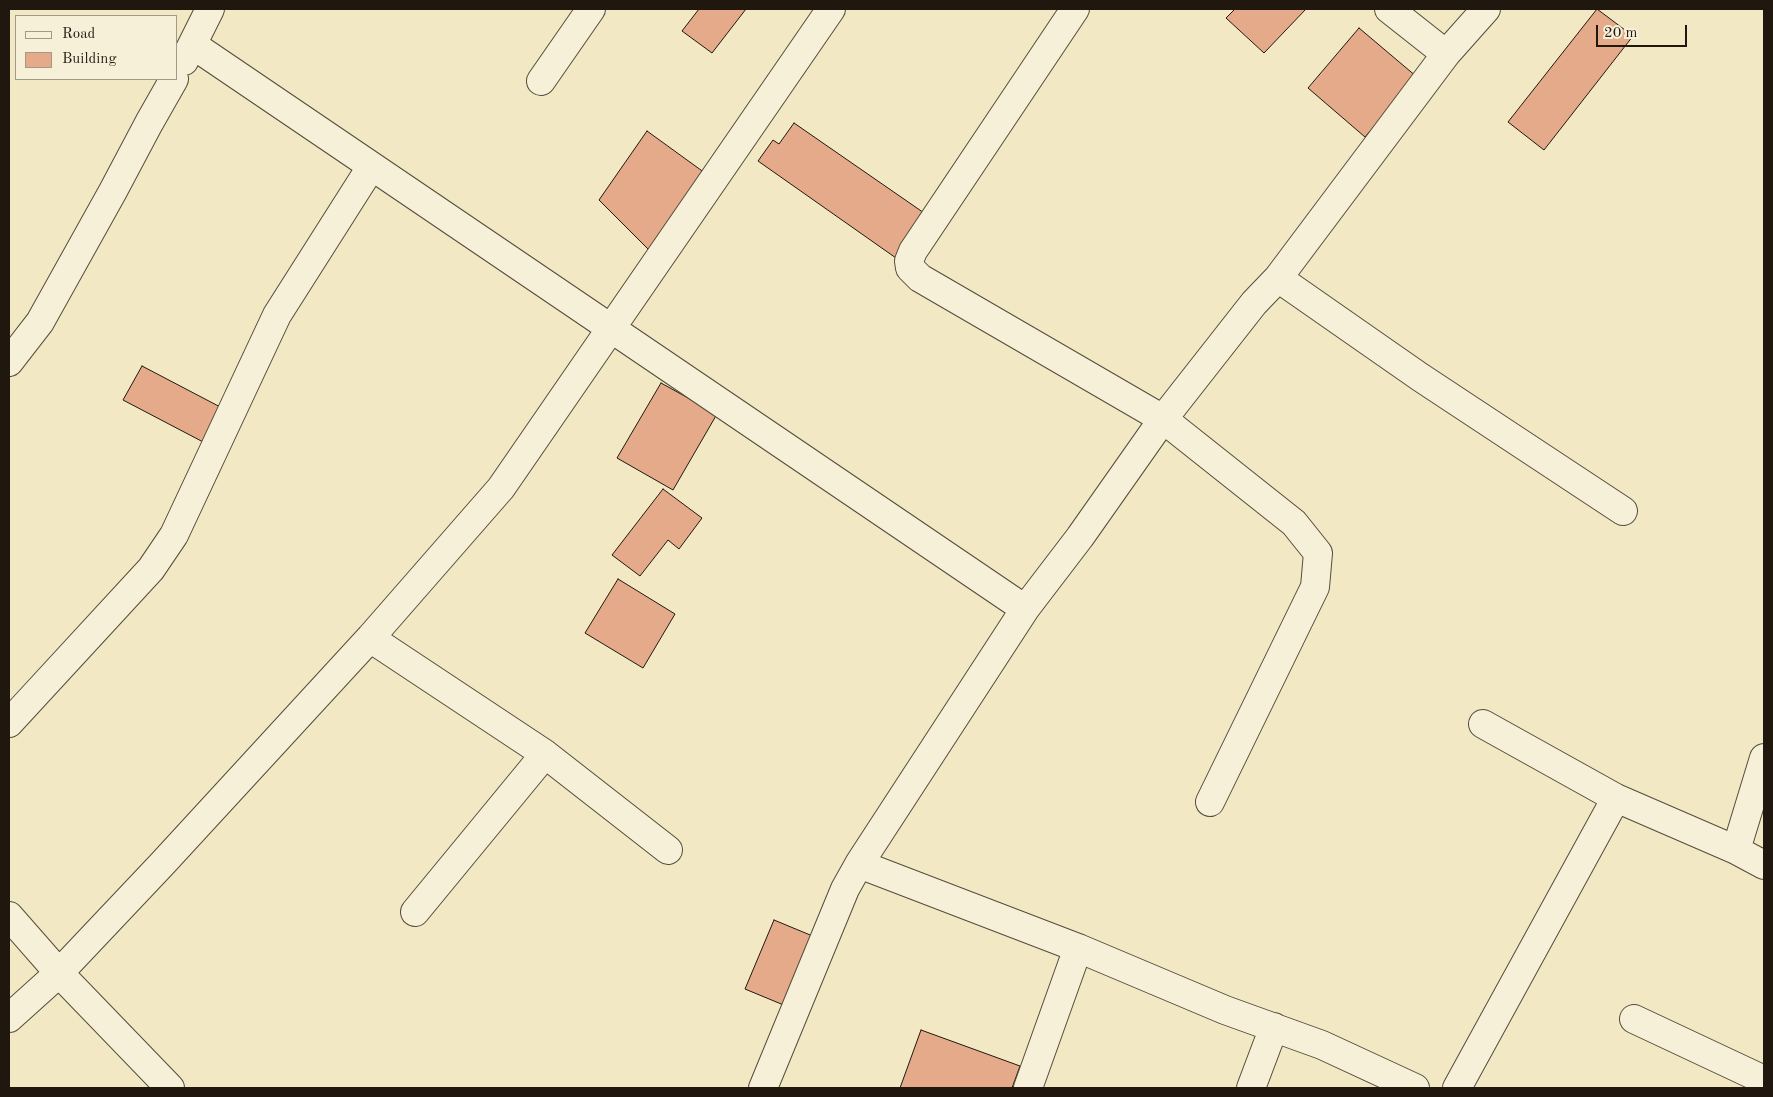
<!DOCTYPE html>
<style>
body{margin:0}
#map{position:relative;width:1773px;height:1097px;overflow:hidden;background:#f2e8c3;font-family:"Old Standard TT",serif}
canvas{display:block}
.frame{position:absolute;inset:0;border:10px solid #20180f;pointer-events:none}
.legend{position:absolute;left:15px;top:15px;width:162px;height:65px;box-sizing:border-box;background:#f7f0d8;border:1px solid #a19a88;margin:0;padding:6px 9px;list-style:none;font-size:15px;color:#20180f}
.legend li{display:flex;align-items:center;gap:10px;height:25px}
.legend b{width:25px;border:1px solid #a19a88}
.scale{position:absolute;left:1596px;top:25px;width:91px;height:22px;box-sizing:border-box;border:2px solid #20180f;border-top:0;padding-left:6px;font-size:15px;line-height:18px;white-space:nowrap;color:#20180f;-webkit-text-stroke:4px #f7f0d8;paint-order:stroke}
</style>
<div id="map">
<canvas width="1773" height="1097"></canvas>
<div class="frame"></div>
<ul class="legend">
<li><b style="height:6px;background:#f7f0d8"></b>Road</li>
<li><b style="height:14px;background:#e4aa8a"></b>Building</li>
</ul>
<div class="scale">20 m</div>
</div>
<script>
const c = document.querySelector('canvas').getContext('2d');
c.lineJoin = 'round';
function fill(path, color) { c.fillStyle = color; c.fill(path, 'evenodd'); }
const poly = rows => new Path2D(rows.map(r => 'M' + r).join(''));
function strokePath(path, color, width, dash) { c.strokeStyle = color; c.lineWidth = width; c.lineCap = dash ? 'butt' : 'round'; c.setLineDash(dash || []); c.stroke(path); }
const building = poly([
 [699,9,746,9,712,53,682,31,699,9],
 [1235,9,1306,9,1264,53,1226,18,1235,9],
 [1597,9,1633,36,1544,150,1508,122,1597,9],
 [1359,28,1417,77,1365,137,1308,88,1359,28],
 [794,123,927,215,896,258,758,161,773,140,779,144,794,123],
 [647,131,705,173,655,256,599,200,647,131],
 [142,366,226,410,207,444,123,400,142,366],
 [661,383,717,414,673,490,617,458,661,383],
 [663,489,702,518,679,549,668,540,640,576,612,555,663,489],
 [618,579,675,614,643,668,585,633,618,579],
 [774,920,815,937,786,1006,745,989,774,920],
 [921,1030,1020,1066,1012,1088,900,1088,921,1030]
]);
fill(building, '#e4aa8a');
strokePath(building, '#20180f', 1);
const minor = poly([
 [1075,9,913,251,909,261,910,268,920,278,1163,419,1294,523,1318,553,1315,587,1210,802],
 [1389,9,1446,54],
 [193,45,1025,609],
 [184,61,210,9],
 [541,81,591,9],
 [1278,278,1420,377,1623,511],
 [9,362,40,322,113,191,149,123,174,79],
 [370,638,545,754,668,850],
 [9,723,151,569,174,535,277,315,371,167],
 [1483,724,1616,798,1736,850,1764,865],
 [1736,850,1764,758],
 [859,864,1078,948,1225,1010,1322,1045,1415,1088],
 [415,912,545,754],
 [9,916,59,973,170,1088],
 [9,1018,59,973,163,863,370,638,501,488,831,9],
 [1634,1019,1764,1080],
 [763,1088,845,889,859,864,1025,609,1080,537,1163,419,1254,303,1278,278,1446,54,1486,9],
 [1028,1088,1078,948],
 [1251,1088,1274,1027],
 [1457,1088,1616,798]
]);
strokePath(minor, '#544c3c', 30);
strokePath(minor, '#f7f0d8', 28);
</script>
